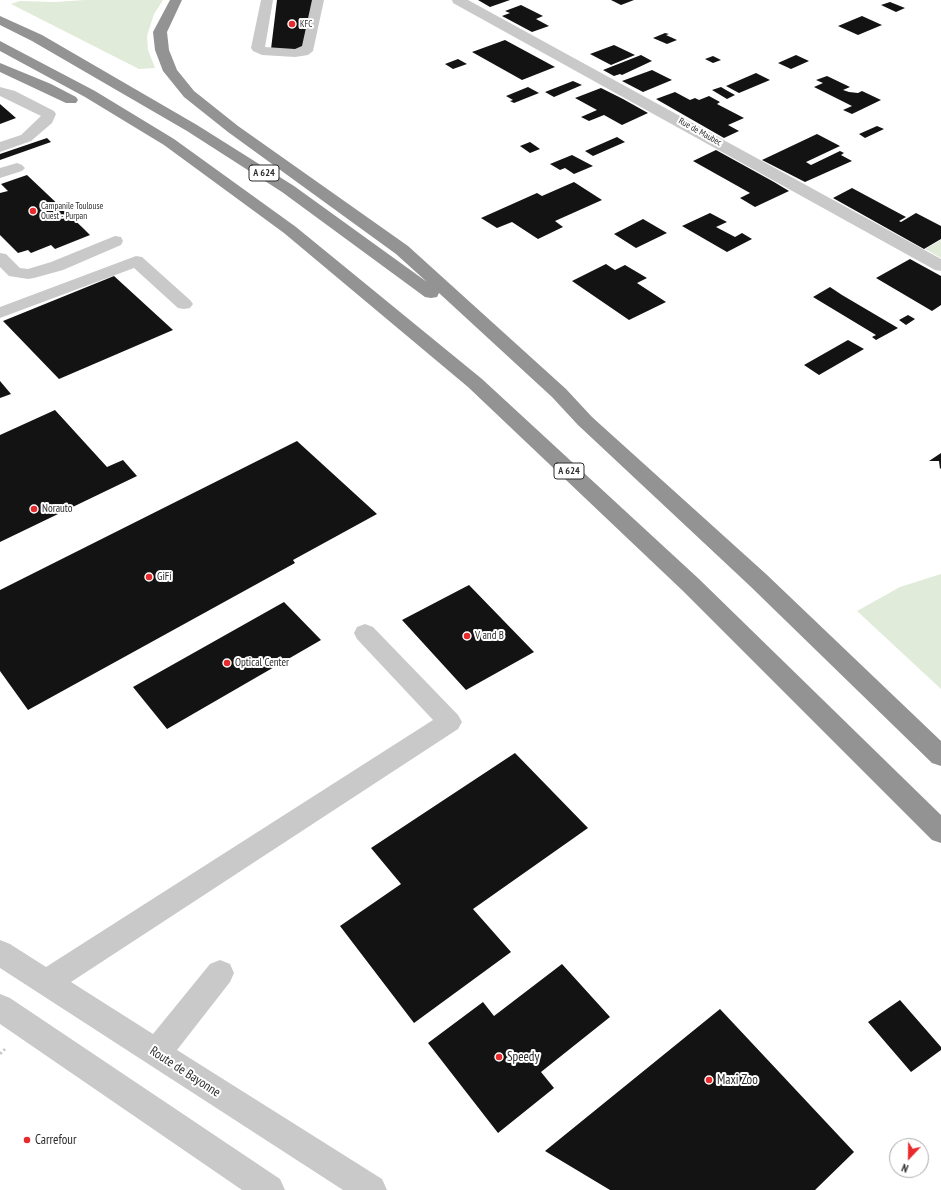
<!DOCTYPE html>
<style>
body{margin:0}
#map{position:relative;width:941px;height:1190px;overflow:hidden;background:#fff;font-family:"PT Sans Narrow",sans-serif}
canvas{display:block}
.north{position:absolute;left:889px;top:1138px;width:40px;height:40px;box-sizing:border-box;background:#fff;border:1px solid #ababab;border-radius:50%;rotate:202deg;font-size:11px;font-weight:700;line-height:16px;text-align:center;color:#2c2c2c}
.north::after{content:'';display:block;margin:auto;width:14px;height:18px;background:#e72b2d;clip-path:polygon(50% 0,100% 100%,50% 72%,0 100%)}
</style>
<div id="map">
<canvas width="941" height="1190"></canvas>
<div class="north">N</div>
</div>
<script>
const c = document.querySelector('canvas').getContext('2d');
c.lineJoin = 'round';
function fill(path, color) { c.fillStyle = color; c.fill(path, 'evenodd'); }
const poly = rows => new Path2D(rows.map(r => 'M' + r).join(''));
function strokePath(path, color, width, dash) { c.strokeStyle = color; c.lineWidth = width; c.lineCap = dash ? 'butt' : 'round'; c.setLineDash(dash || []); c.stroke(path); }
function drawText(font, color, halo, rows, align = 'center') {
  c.font = font + ' "PT Sans Narrow",sans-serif'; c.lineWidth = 4; c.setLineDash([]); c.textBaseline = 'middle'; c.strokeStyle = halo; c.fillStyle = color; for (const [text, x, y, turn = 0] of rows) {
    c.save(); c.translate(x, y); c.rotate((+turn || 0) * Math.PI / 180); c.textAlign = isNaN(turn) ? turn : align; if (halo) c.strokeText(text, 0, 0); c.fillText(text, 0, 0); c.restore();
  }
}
fill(poly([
 [85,0,163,0,154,14,147,36,148,50,155,68,139,69,11,4,20,1,55,2],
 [941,240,941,258,925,249],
 [941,574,941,689,857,611,900,587]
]), '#e1ebd9');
fill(poly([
 [277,0,315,0,305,49,271,49],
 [478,0,510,0,490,7],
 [611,0,634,0,621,5],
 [890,2,905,8,896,12,881,5],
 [521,5,543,16,536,19,549,26,532,32,502,16,510,13,505,11],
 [862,16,882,25,858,35,838,26],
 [665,33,669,34,666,35,677,40,667,44,653,38],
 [505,40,555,67,522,80,472,52],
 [614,45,635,55,611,65,590,54],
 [641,55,652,61,622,75,620,74,614,76,603,70],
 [796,55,809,61,791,69,778,63],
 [713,56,721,60,713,63,705,59],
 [458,59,467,64,453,69,445,64],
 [652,70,672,80,643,92,622,81],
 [756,73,770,80,739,93,726,86],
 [827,76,850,87,843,90,849,92,858,93,862,91,881,100,852,114,843,110,852,106,814,87,823,83,816,80],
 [573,81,582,85,554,97,545,92],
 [528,87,539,93,514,103,510,101,513,100,506,96],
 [721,87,726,90,735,95,727,99,712,90],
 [601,88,623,99,648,113,622,125,604,115,589,121,581,117,597,110,575,98],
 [675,92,690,100,695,98,699,100,709,96,720,102,717,104,744,118,728,125,739,131,724,138,656,99],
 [0,104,16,118,0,124],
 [877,126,884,129,865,138,859,134],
 [817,134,840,146,806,162,811,165,840,151,844,153,841,155,852,161,805,182,762,160],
 [617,137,625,142,593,156,585,151],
 [47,138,51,142,0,160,0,154],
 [530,142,540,149,530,153,520,146],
 [716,150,774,182,789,191,755,207,740,198,750,193,693,161],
 [572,155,593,166,574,174,565,168,560,170,550,164],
 [27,175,84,229,90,235,55,249,51,245,31,253,28,250,18,253,0,235,0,193,8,191,1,184],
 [574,182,602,200,555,221,563,227,538,239,512,222,497,228,481,218,537,193,542,196],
 [852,188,906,217,899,221,901,222,916,213,941,226,941,239,924,249,833,198],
 [710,213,727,222,716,227,735,237,742,233,752,239,727,252,682,226],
 [643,219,667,233,636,248,614,234],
 [910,259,941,276,941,305,932,311,876,278],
 [606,264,615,270,625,265,647,278,637,283,666,302,629,320,572,281],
 [114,276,173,330,59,379,3,321],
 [830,287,842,295,898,328,876,340,872,337,876,335,813,297],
 [908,315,915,319,906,325,899,320],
 [848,340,864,349,819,375,804,365],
 [0,381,11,394,0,398],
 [55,410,107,467,123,460,137,476,0,542,0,435],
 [297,441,377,514,293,560,295,563,28,710,0,671,0,590],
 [941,453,941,468,940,469,939,461,929,461],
 [469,585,534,652,466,690,402,620],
 [284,602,321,640,167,729,133,687],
 [515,753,588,828,473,909,511,952,414,1023,340,926,401,884,371,848],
 [562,964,610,1017,541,1072,554,1088,498,1133,428,1043,483,1002,494,1016],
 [900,1000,941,1047,941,1050,911,1072,868,1022],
 [720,1009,854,1152,815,1190,610,1190,545,1151]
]), '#131313');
strokePath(poly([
 [0,1054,5,1049]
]), '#c9c9c9', 3, [2.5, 2.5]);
fill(poly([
 [261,0,273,0,265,47,295,49,302,46,312,0,324,0,313,51,308,55,295,57,262,55,253,51,251,48,261,0],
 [452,0,468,0,941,259,941,271,935,270,453,3,452,0],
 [0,87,15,91,54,111,56,114,52,123,31,141,0,152,0,142,21,135,41,116,0,96,0,87],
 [17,163,22,165,25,168,22,171,0,178,0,168,17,163],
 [115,236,121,237,123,241,121,245,63,270,34,278,28,279,9,276,0,267,0,253,6,254,20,268,28,269,51,262,115,236],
 [136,256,142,257,190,300,193,304,190,308,184,309,178,308,134,268,0,318,0,307,136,256],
 [365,624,373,627,458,715,462,722,458,729,71,982,153,1034,210,964,220,960,230,964,234,973,230,982,177,1050,382,1179,387,1190,343,1190,0,968,0,940,10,944,46,967,433,720,357,639,354,633,357,627,365,624],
 [0,994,10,998,280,1179,285,1190,242,1190,0,1024,0,994]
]), '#c9c9c9');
fill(poly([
 [170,0,182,0,167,32,169,50,177,70,194,91,238,126,408,246,566,389,592,417,766,574,941,741,941,766,932,763,750,586,578,425,552,397,439,293,437,297,431,298,425,297,282,192,187,131,32,41,0,25,0,16,42,35,197,125,294,186,427,282,396,254,228,132,184,97,163,71,155,50,153,32,170,0],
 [0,41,95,91,174,139,296,227,482,379,699,579,941,815,941,843,932,840,683,591,468,387,284,233,164,145,85,97,0,51,0,41],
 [0,63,51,84,76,97,78,100,76,103,66,103,0,72,0,63]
]), '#939393');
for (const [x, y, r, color] of [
 [292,24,4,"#e72b2d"],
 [33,211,4,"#e72b2d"],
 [34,509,4,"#e72b2d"],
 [149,577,4,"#e72b2d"],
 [467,636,4,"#e72b2d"],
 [227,663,4,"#e72b2d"],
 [499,1057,4,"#e72b2d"],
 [709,1080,4,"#e72b2d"],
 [27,1140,4,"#e72b2d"]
]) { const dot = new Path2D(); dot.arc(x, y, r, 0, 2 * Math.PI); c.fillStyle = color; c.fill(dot); strokePath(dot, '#fff', 1.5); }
drawText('9px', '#2c2c2c', '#fff', [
 ["KFC",300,24],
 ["Campanile Toulouse",41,206],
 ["Ouest - Purpan",41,216]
], 'left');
drawText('9px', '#2c2c2c', '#fff', [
 ["Rue de Maubec",700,132,29]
]);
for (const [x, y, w] of [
 [264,173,30],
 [569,471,30]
]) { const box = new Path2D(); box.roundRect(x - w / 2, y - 8, w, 16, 3); c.fillStyle = '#fff'; c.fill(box); strokePath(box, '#2c2c2c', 1); }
drawText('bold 10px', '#2c2c2c', null, [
 ["A 624",264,173],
 ["A 624",569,471]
]);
drawText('11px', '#2c2c2c', '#fff', [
 ["Norauto",42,509],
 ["GiFi",157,577],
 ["V and B",475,636],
 ["Optical Center",235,663]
], 'left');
drawText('13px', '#2c2c2c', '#fff', [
 ["Speedy",507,1057],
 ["Maxi Zoo",717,1080],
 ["Carrefour",35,1140]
], 'left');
drawText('13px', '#2c2c2c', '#fff', [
 ["Route de Bayonne",185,1072,33]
]);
</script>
